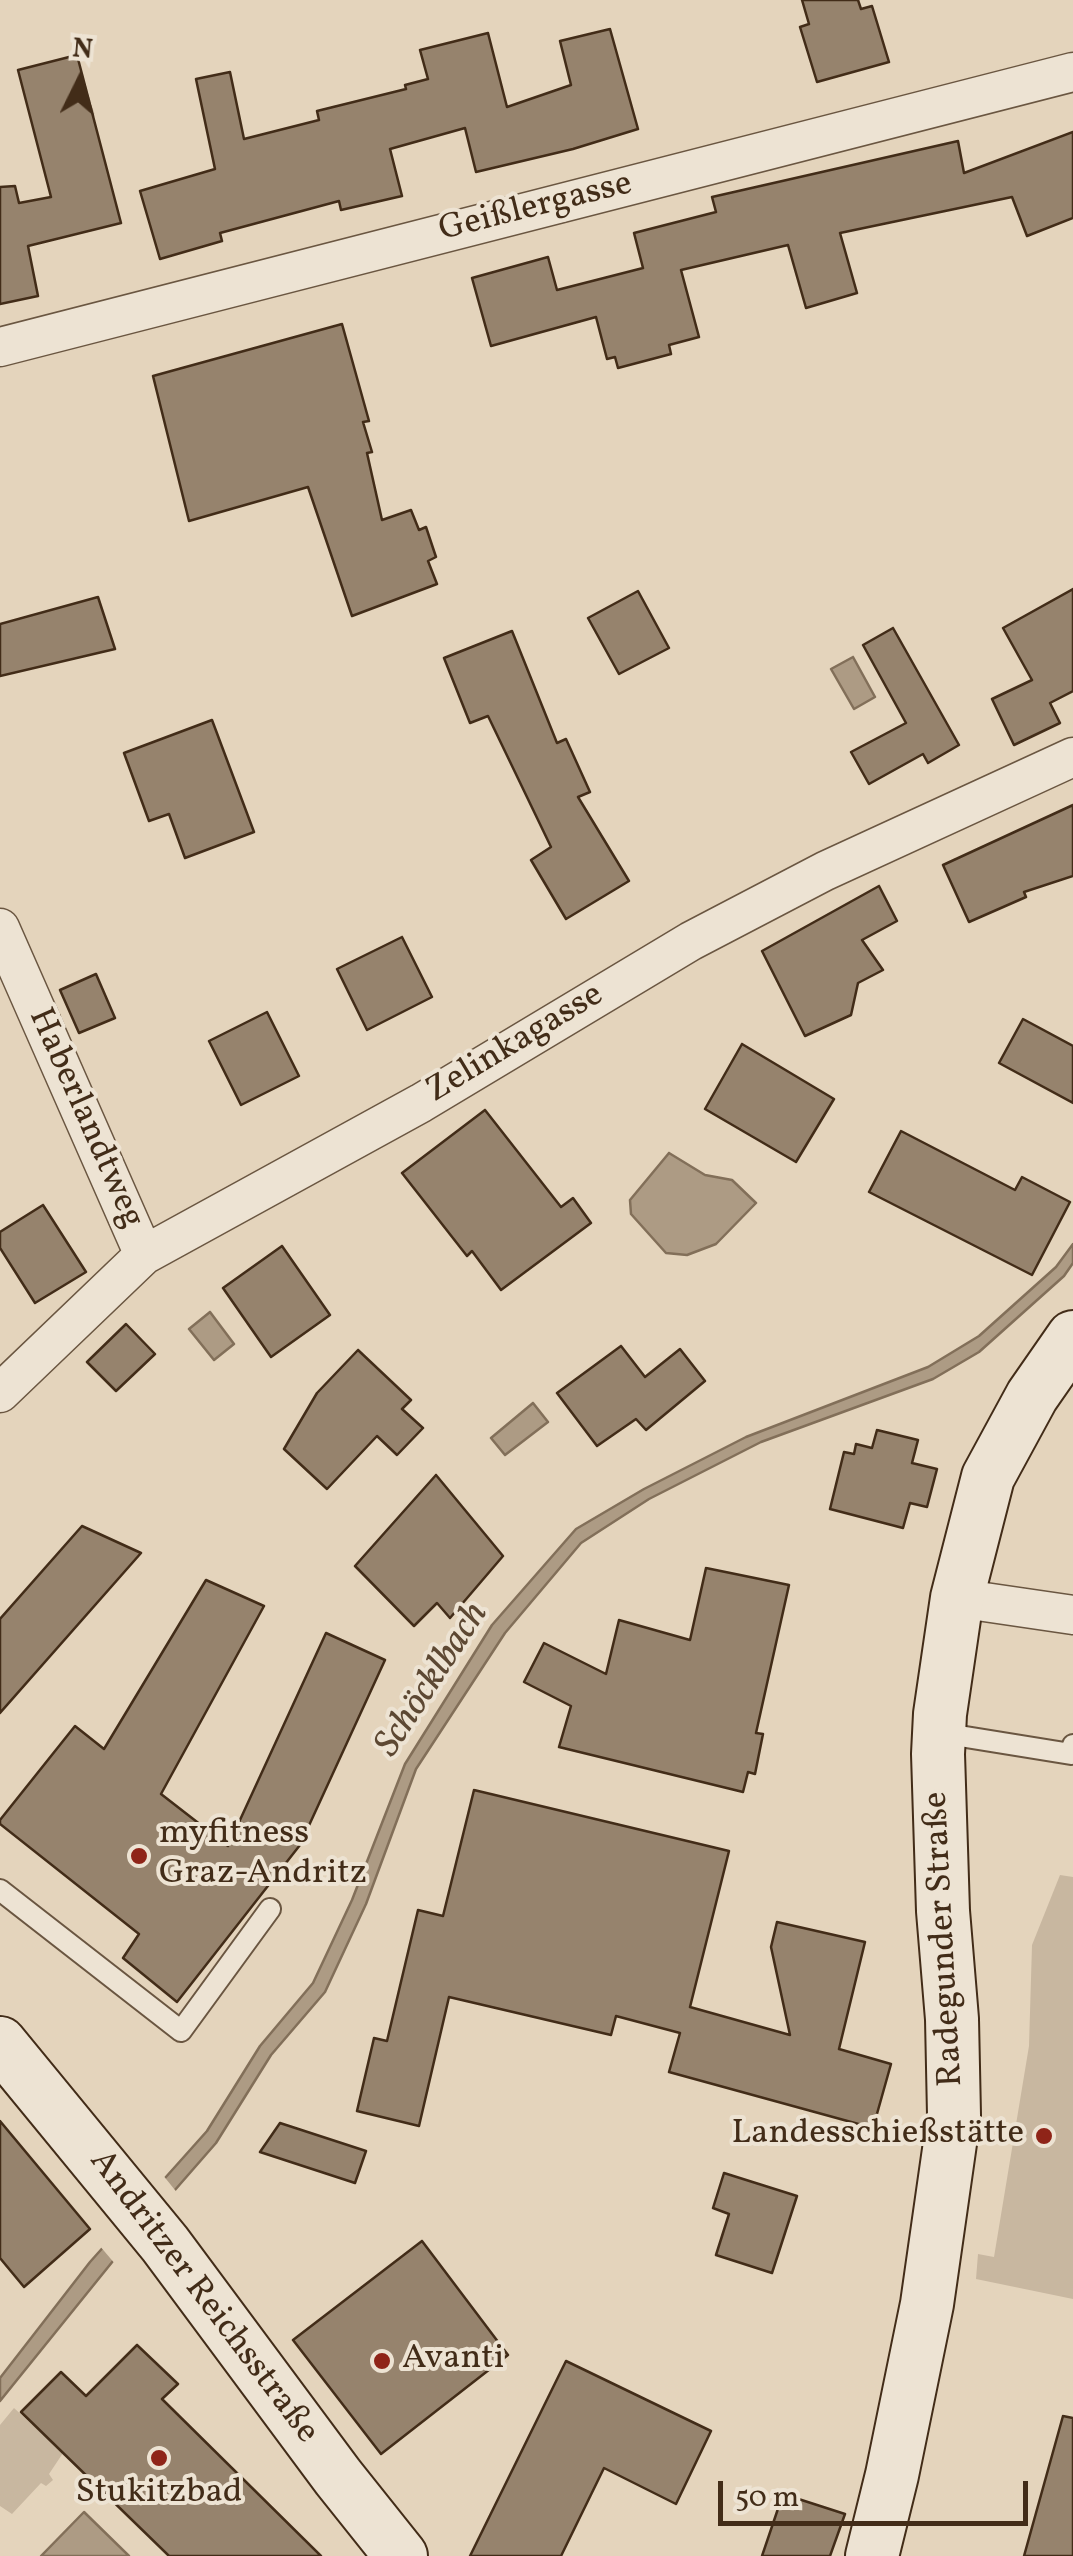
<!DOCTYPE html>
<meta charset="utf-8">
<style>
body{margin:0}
#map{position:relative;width:1073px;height:2556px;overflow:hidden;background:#e4d4bc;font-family:Vollkorn,serif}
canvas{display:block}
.north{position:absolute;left:30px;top:30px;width:100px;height:100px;-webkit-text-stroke:8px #ede3d3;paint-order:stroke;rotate:5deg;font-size:28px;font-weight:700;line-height:40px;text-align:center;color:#422c18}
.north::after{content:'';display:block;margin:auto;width:35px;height:45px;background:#422c18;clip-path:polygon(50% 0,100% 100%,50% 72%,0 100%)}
.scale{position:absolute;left:718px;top:2481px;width:310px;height:45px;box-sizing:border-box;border:5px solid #422c18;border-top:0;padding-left:12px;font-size:30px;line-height:35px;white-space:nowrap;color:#422c18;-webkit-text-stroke:8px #ede3d3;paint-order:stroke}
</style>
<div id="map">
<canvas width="1073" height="2556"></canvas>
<div class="north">N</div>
<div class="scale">50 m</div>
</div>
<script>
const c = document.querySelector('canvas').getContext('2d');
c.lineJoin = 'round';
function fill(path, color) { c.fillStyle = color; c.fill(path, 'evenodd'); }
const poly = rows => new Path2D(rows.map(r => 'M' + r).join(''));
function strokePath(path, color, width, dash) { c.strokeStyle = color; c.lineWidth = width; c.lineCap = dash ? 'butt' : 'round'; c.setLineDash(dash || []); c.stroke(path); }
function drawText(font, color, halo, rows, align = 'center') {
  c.font = font + ' Vollkorn,serif'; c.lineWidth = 8; c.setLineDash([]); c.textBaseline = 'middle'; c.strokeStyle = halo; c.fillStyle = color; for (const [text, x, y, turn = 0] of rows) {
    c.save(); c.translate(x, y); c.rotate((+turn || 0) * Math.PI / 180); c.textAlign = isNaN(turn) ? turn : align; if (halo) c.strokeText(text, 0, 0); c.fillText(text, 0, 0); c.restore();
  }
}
fill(poly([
 [1060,1875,1073,1877,1073,2299,976,2279,978,2254,994,2257,1029,2046,1032,1945],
 [14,2408,63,2453,49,2474,53,2480,46,2486,41,2483,12,2514,0,2506,0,2425]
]), '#c8b7a0');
const water = poly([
 [853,657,875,697,854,709,831,669,853,657],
 [669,1153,705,1175,732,1180,756,1203,716,1244,687,1255,666,1253,631,1214,630,1200,669,1153],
 [1073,1244,1073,1263,1064,1276,979,1352,933,1379,761,1442,649,1499,581,1543,505,1633,416,1769,366,1904,325,1992,271,2055,216,2143,113,2261,0,2401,0,2378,90,2262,207,2131,260,2046,313,1983,352,1900,405,1764,492,1625,576,1529,644,1489,746,1437,928,1367,979,1336,1056,1267,1073,1244],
 [210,1312,234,1344,214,1360,189,1329,210,1312],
 [533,1403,548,1422,505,1455,491,1438,533,1403],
 [84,2512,129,2556,41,2556,84,2512]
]);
fill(water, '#ad9b84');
strokePath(water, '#826f59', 2.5);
fill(poly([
 [162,2174,179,2195,116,2265,99,2245]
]), '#e4d4bc');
const building = poly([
 [802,0,858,0,861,9,872,6,889,62,817,82,800,27,809,24,802,0],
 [610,29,638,129,573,149,476,172,465,128,390,149,402,196,341,210,339,201,220,233,222,241,160,259,140,191,215,169,196,79,230,72,244,139,319,120,317,111,406,89,405,85,428,79,420,50,488,33,507,107,571,85,560,41,610,29],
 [77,55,121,223,28,246,38,296,0,304,0,187,15,186,19,203,51,197,18,70,77,55],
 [1073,132,1073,218,1027,236,1012,197,840,233,857,293,806,308,788,245,681,270,699,337,669,345,671,354,618,368,615,357,607,359,596,317,491,346,472,278,548,257,557,290,643,268,634,233,716,212,712,197,958,141,964,173,1073,132],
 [342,324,369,421,363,422,372,452,367,453,382,520,411,510,419,530,426,527,436,557,428,561,437,584,352,616,308,487,189,521,153,376,342,324],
 [1073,589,1073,691,1050,703,1060,723,1014,745,992,699,1032,680,1003,628,1073,589],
 [638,591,669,648,619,674,588,618,638,591],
 [98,597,115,649,0,676,0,624,98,597],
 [893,628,959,745,928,763,923,754,869,784,851,752,906,723,863,645,893,628],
 [512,631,557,743,566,739,590,792,578,797,629,881,566,919,531,860,551,847,488,716,470,723,444,658,512,631],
 [212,720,254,832,185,858,169,814,149,821,124,753,212,720],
 [1073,805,1073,876,1024,892,1026,897,969,922,943,865,1073,805],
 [879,886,897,921,862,940,883,970,858,983,851,1015,805,1036,762,951,879,886],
 [402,937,432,997,367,1030,337,969,402,937],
 [96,974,115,1018,79,1033,60,990,96,974],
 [267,1012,299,1076,241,1105,209,1041,267,1012],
 [1023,1019,1073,1046,1073,1103,999,1063,1023,1019],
 [742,1044,834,1099,796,1162,705,1109,742,1044],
 [485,1110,561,1207,573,1198,591,1223,501,1290,472,1251,467,1256,402,1173,485,1110],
 [901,1131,1015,1190,1022,1177,1070,1202,1032,1275,869,1192,901,1131],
 [43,1205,86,1272,35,1303,0,1248,0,1232,43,1205],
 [282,1246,330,1315,271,1357,223,1288,282,1246],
 [126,1324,155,1354,116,1391,87,1362,126,1324],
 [621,1346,645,1377,680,1349,705,1381,646,1430,636,1419,597,1446,557,1393,621,1346],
 [358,1350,411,1400,402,1409,423,1428,397,1455,377,1436,327,1489,284,1449,317,1393,358,1350],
 [877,1430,918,1440,912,1463,937,1469,927,1507,910,1503,903,1528,830,1509,844,1452,854,1454,856,1444,872,1448,877,1430],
 [436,1475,503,1556,450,1618,437,1603,414,1626,355,1566,436,1475],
 [82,1526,141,1553,0,1713,0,1619,82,1526],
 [706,1568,789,1585,756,1733,763,1734,755,1774,748,1772,743,1792,559,1747,571,1706,524,1682,544,1643,606,1674,619,1620,690,1640,706,1568],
 [206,1580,264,1606,161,1794,228,1846,326,1633,385,1660,300,1845,177,2002,123,1958,139,1934,0,1824,0,1820,75,1726,104,1749,206,1580],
 [474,1790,729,1851,690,2007,790,2035,771,1947,777,1922,865,1942,839,2049,891,2064,873,2128,669,2072,680,2033,616,2016,611,2035,449,1997,419,2126,357,2111,374,2038,387,2041,418,1910,443,1916,474,1790],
 [0,2121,90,2229,24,2287,0,2258,0,2121],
 [280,2123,366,2151,355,2183,260,2152,280,2123],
 [724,2173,797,2196,772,2273,716,2255,729,2214,713,2208,724,2173],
 [422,2241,508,2355,381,2454,293,2340,422,2241],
 [137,2345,178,2384,162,2399,321,2556,169,2556,21,2412,61,2372,86,2396,137,2345],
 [566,2361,711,2431,676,2504,604,2468,561,2556,470,2556,566,2361],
 [1063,2416,1073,2418,1073,2556,1024,2556,1063,2416],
 [783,2494,845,2514,830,2556,762,2556,783,2494]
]);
fill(building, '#96836d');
strokePath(building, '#422c18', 2.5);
const lane = poly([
 [941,1733,1071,1754,1073,1745],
 [0,1890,181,2031,270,1909]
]);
const street = poly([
 [0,347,1073,72],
 [0,928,144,1255],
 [0,1393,144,1255,421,1103,691,941,825,871,1073,757],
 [957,1598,1073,1615]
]);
const secondary = poly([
 [0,2043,165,2244,338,2477,401,2556],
 [872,2556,892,2475,927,2304,954,2115,952,2019,943,1911,938,1754,940,1714,957,1598,988,1477,1032,1396,1073,1337]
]);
strokePath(lane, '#6a5641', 24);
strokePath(street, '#6a5641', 41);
strokePath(secondary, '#422c18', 56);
strokePath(lane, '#ede3d3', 20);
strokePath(street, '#ede3d3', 38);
strokePath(secondary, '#ede3d3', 52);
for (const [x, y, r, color] of [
 [139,1856,10,"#8f2418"],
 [1044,2136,10,"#8f2418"],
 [382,2361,10,"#8f2418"],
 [159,2458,10,"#8f2418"]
]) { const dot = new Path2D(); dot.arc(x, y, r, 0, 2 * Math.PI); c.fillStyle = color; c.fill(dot); strokePath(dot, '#ede3d3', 4); }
drawText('35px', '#422c18', '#ede3d3', [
 ["Geißlergasse",536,209,-14],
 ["Zelinkagasse",516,1045,-31],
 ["Haberlandtweg",84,1119,66],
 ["Radegunder Straße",946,1939,-93],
 ["Andritzer Reichsstraße",202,2298,53]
]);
drawText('35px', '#422c18', '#ede3d3', [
 ["myfitness",159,1836],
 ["Graz-Andritz",159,1876],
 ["Landesschießstätte",1024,2136,"right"],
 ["Avanti",402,2361],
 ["Stukitzbad",159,2495,"center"]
], 'left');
drawText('italic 38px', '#5d4833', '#ede3d3', [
 ["Schöcklbach",434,1681,-57]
]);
</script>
